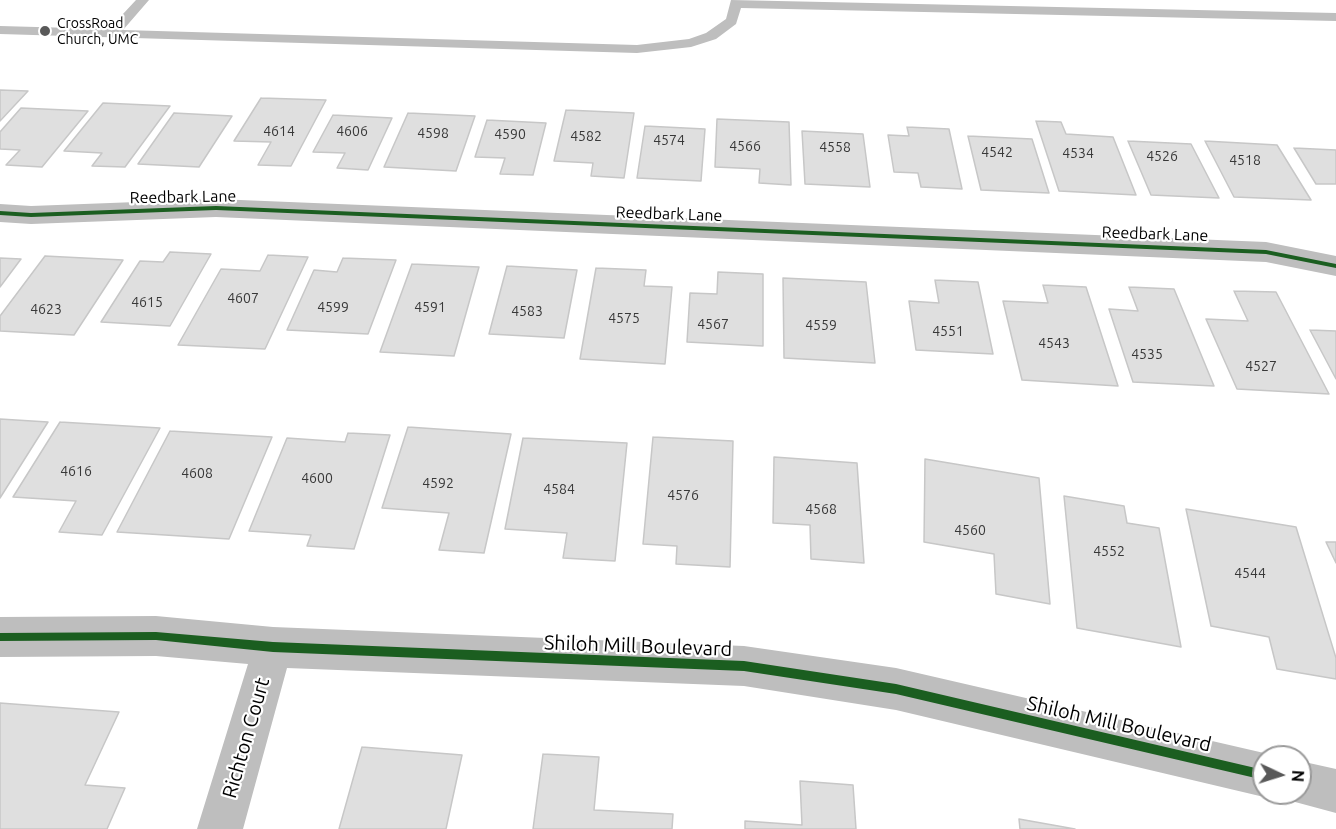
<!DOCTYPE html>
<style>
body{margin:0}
#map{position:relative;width:1336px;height:829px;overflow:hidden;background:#fff;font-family:Ubuntu,sans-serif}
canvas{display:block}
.north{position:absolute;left:1252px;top:745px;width:60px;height:60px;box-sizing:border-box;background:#fff;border:2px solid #999;border-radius:50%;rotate:94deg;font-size:16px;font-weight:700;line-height:24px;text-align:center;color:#000}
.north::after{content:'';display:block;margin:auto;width:21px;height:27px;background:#595959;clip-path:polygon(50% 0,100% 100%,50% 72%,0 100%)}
</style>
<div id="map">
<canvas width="1336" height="829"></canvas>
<div class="north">N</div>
</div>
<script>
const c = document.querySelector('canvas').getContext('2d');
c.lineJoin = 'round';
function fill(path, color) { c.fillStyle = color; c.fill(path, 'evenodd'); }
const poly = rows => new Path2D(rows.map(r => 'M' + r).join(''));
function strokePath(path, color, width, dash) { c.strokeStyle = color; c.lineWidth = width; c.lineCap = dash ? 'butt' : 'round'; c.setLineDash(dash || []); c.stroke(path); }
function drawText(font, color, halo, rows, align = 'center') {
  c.font = font + ' Ubuntu,sans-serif'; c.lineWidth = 4.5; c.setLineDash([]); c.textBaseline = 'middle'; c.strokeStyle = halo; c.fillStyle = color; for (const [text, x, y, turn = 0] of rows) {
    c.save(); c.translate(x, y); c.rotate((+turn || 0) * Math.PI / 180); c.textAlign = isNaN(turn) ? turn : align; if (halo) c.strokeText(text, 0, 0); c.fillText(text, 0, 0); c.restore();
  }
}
const building = poly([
 [0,90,28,91,0,121,0,90],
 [261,98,326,100,291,166,258,165,271,142,234,141,261,98],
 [103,103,170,106,125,167,92,166,102,153,64,151,103,103],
 [21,108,88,111,42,167,6,165,20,150,0,149,0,132,21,108],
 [566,110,634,113,624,178,591,176,593,163,554,161,566,110],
 [174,113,232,116,199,167,138,164,174,113],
 [408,113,475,116,456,171,384,167,408,113],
 [333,115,392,118,368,170,337,168,345,153,313,152,333,115],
 [717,119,789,122,791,185,759,183,760,169,715,167,717,119],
 [487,120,546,123,533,175,500,174,505,158,475,157,487,120],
 [1036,121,1061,122,1066,134,1113,137,1136,195,1059,191,1036,121],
 [645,126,705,129,701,181,637,178,645,126],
 [907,127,949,129,962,189,921,187,918,173,894,172,888,135,909,136,907,127],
 [802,131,863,134,870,187,805,184,802,131],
 [968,136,1032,139,1049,193,981,190,968,136],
 [1128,141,1191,144,1219,198,1151,195,1128,141],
 [1205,141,1277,145,1311,200,1234,197,1205,141],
 [1294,148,1336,150,1336,184,1316,184,1294,148],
 [170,252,211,254,170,326,101,322,140,261,163,262,170,252],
 [268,255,308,257,265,349,178,345,221,269,260,271,268,255],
 [45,256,123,260,74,335,0,331,0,316,45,256],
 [0,258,21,259,0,287,0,258],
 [343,258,396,260,368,334,287,330,314,270,337,272,343,258],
 [412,264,479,267,454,356,380,352,412,264],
 [507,266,577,270,564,338,489,334,507,266],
 [596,268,646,270,644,286,672,287,665,364,580,359,596,268],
 [718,272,763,274,763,346,687,342,690,293,717,294,718,272],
 [783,278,866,282,875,363,784,358,783,278],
 [935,280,978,282,993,354,916,350,909,301,939,303,935,280],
 [1043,285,1086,287,1118,386,1022,380,1003,301,1048,303,1043,285],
 [1129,287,1174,289,1214,386,1133,382,1109,309,1138,311,1129,287],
 [1234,291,1276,292,1329,394,1237,389,1206,319,1248,321,1234,291],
 [1310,330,1336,331,1336,379,1310,330],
 [0,419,48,422,0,498,0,419],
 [60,422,160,428,102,535,59,532,76,501,13,497,60,422],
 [408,427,511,434,484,553,439,550,449,513,382,508,408,427],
 [170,431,272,437,229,539,117,532,170,431],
 [348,433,390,435,354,549,307,546,311,535,249,531,287,438,345,442,348,433],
 [653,437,733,441,730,567,676,564,677,546,643,544,653,437],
 [523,438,627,443,615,561,563,558,567,533,505,529,523,438],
 [774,457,857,463,864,563,811,559,810,525,773,523,774,457],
 [925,459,1039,478,1050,604,996,594,994,554,924,542,925,459],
 [1064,496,1124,506,1127,523,1159,528,1181,647,1077,628,1064,496],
 [1186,509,1296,527,1336,658,1336,679,1277,669,1269,637,1211,626,1186,509],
 [1326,542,1336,542,1336,563,1326,542],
 [0,703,119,712,85,785,125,788,107,829,0,829,0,703],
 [362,747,462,755,446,829,339,829,362,747],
 [543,754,599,757,594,810,673,814,672,829,533,829,543,754],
 [800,781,853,785,856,829,745,829,745,821,802,825,800,781],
 [1019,819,1075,829,1020,829,1019,819]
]);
fill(building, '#dfdfdf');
strokePath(building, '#c7c7c7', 1.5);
fill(poly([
 [136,0,149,0,123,30,637,45,689,39,706,33,726,19,731,0,1336,13,1336,21,741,8,736,24,716,39,691,47,637,53,0,34,0,26,109,29,136,0]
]), '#bebebe');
fill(poly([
 [216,199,1266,242,1336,256,1336,276,1266,262,216,217,31,224,0,222,0,204,31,206,216,199],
 [156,616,273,627,744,646,896,668,1264,753,1273,757,1264,757,1264,793,1273,793,1264,797,896,710,744,686,287,668,243,829,197,829,248,664,156,656,0,657,0,617,156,616],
 [1300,761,1336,769,1336,813,1284,799,1282,793,1300,793,1300,761]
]), '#bebebe');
fill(poly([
 [216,206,1266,250,1336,264,1336,268,1266,254,216,210,31,217,0,215,0,211,31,213,216,206],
 [156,632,273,642,744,661,896,684,1264,770,1264,780,896,694,744,671,273,652,156,640,0,641,0,633,156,632]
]), '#1b5e20');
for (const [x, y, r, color] of [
 [45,31,6,"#595959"]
]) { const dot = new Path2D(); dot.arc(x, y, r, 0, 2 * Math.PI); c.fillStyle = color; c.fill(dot); strokePath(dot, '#fff', 2); }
drawText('14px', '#000', '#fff', [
 ["CrossRoad",57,23],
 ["Church, UMC",57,39]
], 'left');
drawText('14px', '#383838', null, [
 ["4614",279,131],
 ["4606",352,131],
 ["4598",433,133],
 ["4590",510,134],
 ["4582",586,136],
 ["4574",669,140],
 ["4566",745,146],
 ["4558",835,147],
 ["4542",997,152],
 ["4534",1078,153],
 ["4526",1162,156],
 ["4518",1245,160],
 ["4607",243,298],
 ["4615",147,302],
 ["4599",333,307],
 ["4591",430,307],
 ["4623",46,309],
 ["4583",527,311],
 ["4575",624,318],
 ["4567",713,324],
 ["4559",821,325],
 ["4551",948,331],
 ["4543",1054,343],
 ["4535",1147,354],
 ["4527",1261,366],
 ["4616",76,471],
 ["4608",197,473],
 ["4600",317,478],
 ["4592",438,483],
 ["4584",559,489],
 ["4576",683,495],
 ["4568",821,509],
 ["4560",970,530],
 ["4552",1109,551],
 ["4544",1250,573]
]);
drawText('16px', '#000', '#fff', [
 ["Reedbark Lane",183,197,-1],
 ["Reedbark Lane",669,214,2],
 ["Reedbark Lane",1155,234,2]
]);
drawText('20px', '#000', '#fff', [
 ["Shiloh Mill Boulevard",638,646,2],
 ["Shiloh Mill Boulevard",1119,724,13],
 ["Richton Court",246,738,-74]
]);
</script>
